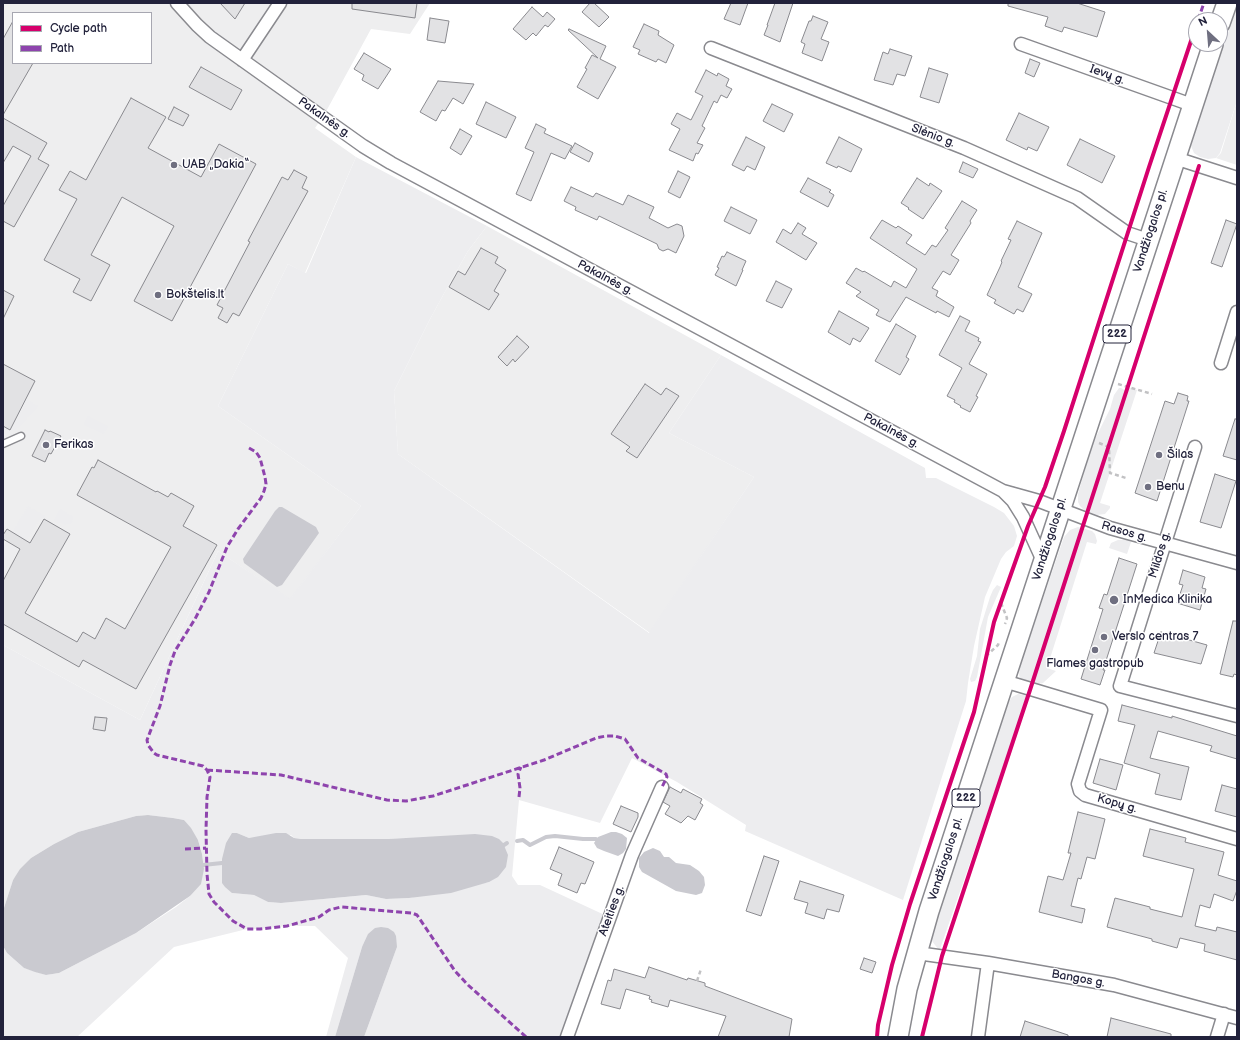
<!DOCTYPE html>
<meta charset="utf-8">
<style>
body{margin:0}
#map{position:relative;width:1240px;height:1040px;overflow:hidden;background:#fff;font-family:"Balsamiq Sans",sans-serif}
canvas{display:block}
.frame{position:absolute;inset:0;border:4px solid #22223b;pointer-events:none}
.legend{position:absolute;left:12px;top:12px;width:140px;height:52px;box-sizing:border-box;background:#fff;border:1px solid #a7a7b1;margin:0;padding:5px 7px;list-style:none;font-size:12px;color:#22223b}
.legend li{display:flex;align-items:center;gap:8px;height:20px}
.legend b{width:20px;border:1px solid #a7a7b1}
.north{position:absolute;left:1188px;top:12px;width:40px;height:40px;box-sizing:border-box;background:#fff;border:1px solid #a7a7b1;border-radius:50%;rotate:334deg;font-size:11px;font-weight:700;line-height:16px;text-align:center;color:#22223b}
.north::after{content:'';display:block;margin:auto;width:14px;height:18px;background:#6f6f80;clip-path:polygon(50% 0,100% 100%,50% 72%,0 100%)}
</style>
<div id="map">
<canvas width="1240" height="1040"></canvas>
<div class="frame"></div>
<ul class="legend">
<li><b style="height:5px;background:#d6006c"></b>Cycle path</li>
<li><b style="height:5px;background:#8e44ad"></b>Path</li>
</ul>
<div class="north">N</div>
</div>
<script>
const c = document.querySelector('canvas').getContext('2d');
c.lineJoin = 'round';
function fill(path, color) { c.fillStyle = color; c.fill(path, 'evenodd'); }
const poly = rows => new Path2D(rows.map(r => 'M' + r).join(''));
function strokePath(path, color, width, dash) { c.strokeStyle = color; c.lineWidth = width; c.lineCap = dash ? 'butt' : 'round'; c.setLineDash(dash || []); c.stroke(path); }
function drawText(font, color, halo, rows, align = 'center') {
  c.font = font + ' "Balsamiq Sans",sans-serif'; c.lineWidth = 3; c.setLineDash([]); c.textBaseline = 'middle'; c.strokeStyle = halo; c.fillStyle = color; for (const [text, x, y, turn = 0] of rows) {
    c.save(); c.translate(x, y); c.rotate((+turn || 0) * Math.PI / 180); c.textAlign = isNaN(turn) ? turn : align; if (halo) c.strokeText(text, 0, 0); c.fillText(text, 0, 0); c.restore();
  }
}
fill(poly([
 [3,3,430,3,410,34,371,29,323,117,315,128,356,157,305,273,288,264,218,406,361,506,290,600,218,551,140,720,3,645],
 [13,13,151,13,151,63,13,63],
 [1237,101,1237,165,1216,158,1221,153],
 [487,226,721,355,669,433,754,477,650,633,398,454,394,391,429,321,447,288,468,251]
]), '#eeeeef');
fill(poly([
 [1237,7,1237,101,1220,153,1216,158,1208,159,1200,157,1194,153,1191,146,1192,136],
 [356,157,487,226,468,251,447,288,429,321,394,391,398,454,649,633,754,477,669,433,721,355,925,468,926,478,936,478,994,507,1004,513,1014,526,1017,536,1014,546,1006,552,1001,559,985,597,974,646,968,683,966,701,903,900,745,831,746,825,677,782,632,758,600,823,519,800,512,876,518,885,540,885,609,917,567,1037,364,1037,397,947,362,947,335,1037,326,1037,348,958,315,926,287,926,260,929,247,929,174,947,77,1037,3,1037,3,946,7,953,24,968,46,975,59,973,136,933,176,907,190,896,204,869,202,854,198,840,184,820,173,818,148,815,136,816,78,832,54,844,31,858,13,880,3,911,3,645,140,720,218,551,290,599,361,506,218,406,288,264,306,273],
 [232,833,237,833,249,838,291,835,294,838,301,839,389,839,492,836,489,882,409,898,386,899,366,895,281,903,268,902,254,895,232,893],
 [1128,387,1137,390,1100,503,1110,506,1110,508,1105,514,1097,515,1084,510,1080,506,1078,502,1078,494,1092,445,1110,409,1114,395,1119,388,1121,388,1126,391],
 [26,399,38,406,17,429,3,435,3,426,10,429],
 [88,416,108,426,103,434,84,425],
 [28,506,45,516,39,520,27,540,24,540,3,574,3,549],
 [60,509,72,516,73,519,72,523,65,525,54,521],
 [1078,527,1092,531,1095,534,1097,541,1096,544,1087,542,1047,668,1056,671,1043,683,1035,685,1021,681,1019,675,1020,666,1064,537,1070,530],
 [1118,540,1128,540,1131,542,1127,554,1109,548,1111,543],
 [997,585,1001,587,988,617,977,677,975,681,971,682,970,679,977,656,980,629,990,597,993,590],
 [1018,694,1028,696,940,949,938,949,932,941,933,933,1006,706,1012,697]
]), '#ededef');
fill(poly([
 [279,507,282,507,316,527,319,533,282,585,277,587,244,563,243,559,275,511],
 [148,815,173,818,184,820,191,828,198,840,202,854,204,869,201,884,190,896,136,933,59,973,46,975,35,972,24,968,7,953,3,946,3,911,13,880,20,869,31,858,54,844,78,832,136,816],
 [611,832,616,832,622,834,627,838,626,849,623,853,618,856,604,851,597,848,594,843,598,837],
 [232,833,237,833,249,838,276,833,286,833,294,838,301,839,389,839,475,834,492,836,499,839,503,843,508,855,506,867,498,877,489,882,451,893,409,898,386,899,366,895,281,903,268,902,254,895,232,893,225,887,222,883,222,859,226,843],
 [653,848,660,851,664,857,669,857,676,863,690,865,699,871,704,877,705,885,702,893,696,895,676,891,642,872,639,867,639,858,644,852],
 [381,927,388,928,394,932,396,936,397,947,364,1037,335,1037,362,947,368,934,375,928]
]), '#cacad0');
strokePath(poly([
 [517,841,523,840,530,845,546,837,555,836,583,839,596,839],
 [504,845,507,843],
 [203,865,222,863]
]), '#cacad0', 4);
const building = poly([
 [220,3,245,3,235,19,220,3],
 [352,3,417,3,415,18,352,9,352,3],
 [590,3,594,3,609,17,599,27,582,12,590,3],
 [731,3,748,3,740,25,724,19,731,3],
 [775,3,793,3,780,42,764,35,768,25,767,25,775,3],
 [1008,3,1077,3,1105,12,1097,37,1064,27,1062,32,1045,26,1048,17,1008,6,1008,3],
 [532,7,543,17,547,12,555,19,548,27,545,25,536,36,533,33,526,40,513,29,532,7],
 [813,16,828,22,821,39,829,42,822,61,802,53,805,44,801,42,809,21,811,21,813,16],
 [430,18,449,21,445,43,427,40,430,18],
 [13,21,13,63,33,63,3,115,3,39,13,21],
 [644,24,659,31,658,35,674,45,666,63,658,59,656,62,638,54,640,50,633,47,644,24],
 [569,29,606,46,600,59,616,67,598,99,577,87,587,69,585,68,592,55,598,58,568,30,569,29],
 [890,49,912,56,905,76,897,74,893,85,874,80,883,52,888,54,890,49],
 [364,53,391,69,378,89,362,80,364,75,354,69,364,53],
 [1030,59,1040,63,1034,77,1025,73,1030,59],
 [201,67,242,90,231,110,189,87,201,67],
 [929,68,948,74,939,103,920,97,929,68],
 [706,70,717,76,718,73,729,79,726,86,732,89,727,98,721,95,717,103,714,101,702,126,705,128,697,143,703,145,698,154,696,153,693,161,669,150,680,129,671,124,677,113,691,120,703,96,695,92,706,70],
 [438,81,474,84,463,104,453,98,445,111,442,110,436,121,420,112,438,81],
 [131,98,166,117,148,148,201,177,219,144,256,164,172,321,134,301,174,226,122,197,91,255,110,265,91,301,73,292,80,279,44,260,77,199,59,190,70,171,86,180,131,98],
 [486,102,516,117,506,138,476,124,486,102],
 [772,104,793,114,784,132,763,121,772,104],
 [174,107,189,115,183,126,168,119,174,107],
 [1019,113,1049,127,1037,151,1028,147,1027,150,1006,140,1019,113],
 [3,118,47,143,38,159,49,165,14,227,3,221,3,206,31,156,13,146,3,163,3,118],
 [536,124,546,129,544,133,572,146,565,159,551,153,531,201,516,194,534,152,525,148,536,124],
 [460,129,472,136,461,155,450,148,460,129],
 [746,137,765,147,755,170,747,166,744,171,732,165,746,137],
 [839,137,862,149,851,172,838,166,837,168,826,163,839,137],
 [1080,139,1115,156,1102,183,1067,165,1080,139],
 [575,143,593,153,589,162,570,152,575,143],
 [963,162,978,169,973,178,959,172,963,162],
 [294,170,307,177,302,188,308,191,239,316,233,313,227,323,218,318,223,308,217,305,250,242,248,241,282,177,288,180,294,170],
 [678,171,690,177,680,198,668,192,678,171],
 [808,178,831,190,829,192,834,195,828,207,800,192,808,178],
 [917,178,929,186,930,183,942,191,923,219,908,209,909,208,901,203,917,178],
 [571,187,593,197,596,193,623,205,628,195,654,207,649,218,668,228,677,224,682,226,684,236,676,253,668,249,663,251,659,249,657,244,599,216,597,220,575,210,576,207,564,201,571,187],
 [962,201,977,210,970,221,971,223,951,255,959,260,950,275,943,271,932,288,938,291,936,296,954,307,949,317,937,311,936,313,906,297,890,322,876,315,879,310,856,296,861,292,846,283,856,268,863,272,864,271,891,287,894,281,906,288,917,269,870,238,882,220,896,228,898,226,912,235,906,243,925,255,932,245,936,247,948,230,945,228,962,201],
 [731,207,757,220,750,234,724,221,731,207],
 [1226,220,1237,224,1222,267,1211,263,1226,220],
 [1017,221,1042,233,1018,287,1032,294,1023,312,1017,309,1014,314,994,303,996,300,987,295,1000,267,1002,262,1001,261,1011,240,1008,239,1017,221],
 [798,223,806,228,802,234,817,243,806,260,776,242,783,229,791,234,798,223],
 [481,248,498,257,495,263,506,270,494,291,499,294,489,310,449,287,458,271,465,275,481,248],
 [727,252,746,261,742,270,743,270,736,286,715,275,719,268,717,267,722,256,724,257,727,252],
 [776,281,792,289,782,308,766,301,776,281],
 [3,290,14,296,3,319,3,290],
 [839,311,869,328,860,342,853,338,850,345,828,332,839,311],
 [960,316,970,321,965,331,979,338,978,341,981,342,969,364,987,374,976,396,978,397,970,412,960,407,961,406,954,402,955,400,947,396,962,368,939,355,960,316],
 [896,324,916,336,906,357,909,359,900,375,875,361,896,324],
 [517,336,529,347,515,362,513,359,507,366,498,357,517,336],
 [3,364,35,381,10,430,3,426,3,364],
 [645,384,661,395,666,388,679,396,637,458,626,451,630,447,611,434,645,384],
 [1178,393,1188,396,1187,401,1189,401,1157,501,1135,493,1165,401,1174,404,1178,393],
 [1235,419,1237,419,1237,460,1223,456,1235,419],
 [45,430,49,432,50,431,61,436,51,454,49,453,45,462,32,456,45,430],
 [98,460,156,492,157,491,168,497,171,493,194,506,183,526,217,545,136,689,83,660,79,667,3,624,3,581,20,549,3,539,3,535,7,529,30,543,44,519,70,534,25,613,77,642,83,632,95,639,106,618,125,629,171,547,77,495,92,467,94,468,98,460],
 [1215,474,1236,481,1221,528,1200,522,1215,474],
 [1119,558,1137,564,1103,670,1105,670,1100,685,1081,679,1103,609,1099,608,1104,594,1107,595,1119,558],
 [1183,570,1205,577,1202,588,1206,589,1200,610,1177,603,1183,585,1179,584,1183,570],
 [1233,621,1237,621,1237,675,1234,674,1233,677,1220,674,1233,621],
 [1161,632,1207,645,1201,664,1154,653,1161,632],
 [1122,705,1172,718,1172,716,1237,736,1237,759,1210,751,1212,746,1158,731,1150,758,1189,767,1181,800,1155,794,1160,774,1124,763,1135,725,1118,721,1122,705],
 [95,717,107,718,105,731,93,729,95,717],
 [1100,759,1123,765,1116,790,1093,783,1100,759],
 [1222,785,1237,789,1237,817,1215,811,1222,785],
 [670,787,681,793,683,789,702,799,700,803,703,805,695,820,688,816,681,823,665,814,670,806,663,802,670,787],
 [621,806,638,813,638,817,631,832,613,824,621,806],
 [1078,812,1105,819,1095,859,1087,857,1081,879,1078,878,1071,906,1085,909,1082,923,1039,912,1048,876,1063,880,1071,853,1068,853,1078,812],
 [1150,829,1186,838,1185,842,1224,852,1218,875,1237,881,1237,890,1233,901,1214,894,1210,908,1200,905,1195,926,1216,931,1217,927,1237,932,1237,960,1204,951,1205,944,1180,938,1177,948,1152,941,1152,939,1107,927,1115,898,1150,907,1150,909,1182,917,1194,869,1143,856,1150,829],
 [559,847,594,862,585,884,581,883,577,893,558,885,562,874,550,869,559,847],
 [764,856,779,861,761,916,746,911,764,856],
 [800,881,844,895,839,912,827,909,824,919,805,913,808,903,794,899,800,881],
 [864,958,876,962,872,973,860,969,864,958],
 [649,967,687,980,688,978,705,983,705,986,792,1019,789,1037,718,1037,726,1016,670,1000,668,1007,651,1002,652,1000,649,999,650,996,626,989,620,1009,601,1004,608,980,611,981,614,969,645,978,649,967],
 [1111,1018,1171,1034,1171,1037,1107,1037,1111,1018],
 [1025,1021,1068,1035,1068,1037,1020,1037,1025,1021]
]);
fill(building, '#e2e2e4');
strokePath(building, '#8a8a8f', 1);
const service = poly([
 [3,444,21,436]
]);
const minor = poly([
 [177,3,197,25,210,37,363,146,391,163,1003,491,1039,501,1110,528,1237,563],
 [1021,44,1192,105],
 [711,48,964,148,1077,198,1127,233,1148,240],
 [242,60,280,3],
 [1175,158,1237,178],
 [1221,363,1237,312],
 [1195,447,1120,686,1237,716],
 [1004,492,1013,501,1023,517,1043,561],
 [1004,681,1101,710,1078,784,1080,791,1085,795,1237,839],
 [917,953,988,963,1114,985,1237,1018],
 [567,1037,632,855,662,787],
 [978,1037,988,963],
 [1217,1037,1224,1014]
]);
const primary = poly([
 [1220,23,1227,3],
 [898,1037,907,989,929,911,1213,44]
]);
strokePath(service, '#8a8a8f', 9);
strokePath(minor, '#8a8a8f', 15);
strokePath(primary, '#8a8a8f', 22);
strokePath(poly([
 [1118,384,1152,394],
 [1099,443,1109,447,1110,473,1126,478],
 [1001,603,1007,618,1005,624],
 [986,656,998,645,999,642],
 [697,981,701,969]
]), '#c2c2c4', 2.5, [4, 3]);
strokePath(service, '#fff', 6);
strokePath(minor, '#fff', 12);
strokePath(primary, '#fff', 19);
strokePath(poly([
 [1198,20,1204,3],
 [249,448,256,452,260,458,265,477,266,484,264,491,261,498,238,529,227,547,209,592,195,619,175,651,170,665,160,706,147,740,148,745,154,753,157,755,203,766,207,770,210,777,207,797,206,830,207,874,209,894,214,902,233,921,247,929,260,929,287,926,319,917,329,910,341,907,412,913,417,915,455,971,468,985,526,1037],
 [207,770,281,775,387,800,406,801,433,796,544,760,596,738,606,736,615,736,625,739,638,758,666,774,667,777,662,787],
 [519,797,520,788,518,774,521,767],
 [185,849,206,848]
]), '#8e44ad', 3, [6, 3]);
strokePath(poly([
 [877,1037,878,1025,892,965,910,904,974,712,994,622,1028,526,1045,487,1064,431,1149,167,1196,26],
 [922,1037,942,956,1030,690,1199,166]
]), '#d6006c', 4);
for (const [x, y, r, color] of [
 [174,165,4,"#6f6f80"],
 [158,295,4,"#6f6f80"],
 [46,445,4,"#6f6f80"],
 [1159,455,4,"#6f6f80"],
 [1148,487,4,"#6f6f80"],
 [1114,600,5,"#6f6f80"],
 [1104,637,4,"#6f6f80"],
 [1095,650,4,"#6f6f80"]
]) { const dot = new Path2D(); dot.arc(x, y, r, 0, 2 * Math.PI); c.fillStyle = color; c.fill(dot); strokePath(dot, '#fff', 1.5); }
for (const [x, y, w] of [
 [1117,334,28],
 [966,798,28]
]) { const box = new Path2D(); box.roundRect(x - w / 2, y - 9, w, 18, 3); c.fillStyle = '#fff'; c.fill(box); strokePath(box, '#22223b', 1); }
drawText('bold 11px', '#22223b', null, [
 ["222",1117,334],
 ["222",966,798]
]);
drawText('12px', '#22223b', '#fff', [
 ["Ievų g.",1107,75,20],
 ["Pakalnės g.",324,118,35],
 ["Slėnio g.",933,136,21],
 ["Vandžiogalos pl.",1151,231,-72],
 ["Pakalnės g.",605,278,28],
 ["Pakalnės g.",891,431,28],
 ["Rasos g.",1124,532,16],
 ["Vandžiogalos pl.",1050,539,-72],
 ["Mildos g.",1160,555,-73],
 ["Kopų g.",1117,804,16],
 ["Vandžiogalos pl.",946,859,-72],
 ["Ateities g.",612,911,-70],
 ["Bangos g.",1078,979,10]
]);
drawText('12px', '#22223b', '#fff', [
 ["UAB „Dakia“",182,165],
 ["Bokštelis.lt",166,295],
 ["Ferikas",54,445],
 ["Šilas",1167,455],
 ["Benu",1156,487],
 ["InMedica Klinika",1123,600],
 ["Verslo centras 7",1112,637],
 ["Flames gastropub",1095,664,"center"]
], 'left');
</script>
